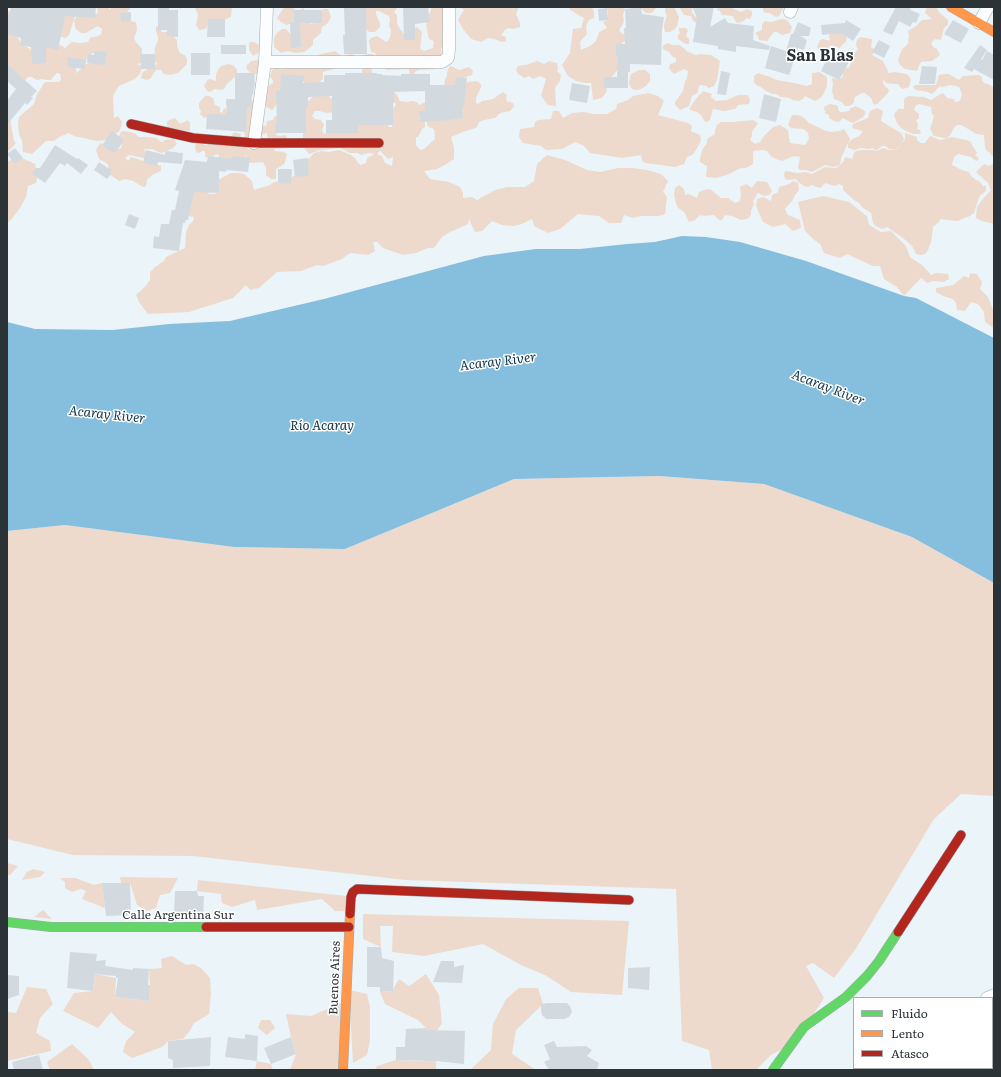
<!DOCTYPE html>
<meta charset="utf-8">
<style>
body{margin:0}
#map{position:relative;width:1001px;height:1077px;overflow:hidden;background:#eaf4f9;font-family:Literata,serif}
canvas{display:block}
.frame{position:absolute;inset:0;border:8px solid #2b3337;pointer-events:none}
.legend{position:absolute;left:853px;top:997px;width:140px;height:72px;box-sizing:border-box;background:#fff;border:1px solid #aaadaf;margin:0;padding:5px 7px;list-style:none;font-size:12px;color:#2b3337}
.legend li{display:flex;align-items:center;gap:8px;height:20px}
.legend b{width:20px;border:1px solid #aaadaf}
</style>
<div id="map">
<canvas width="1001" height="1077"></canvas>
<div class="frame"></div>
<ul class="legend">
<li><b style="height:5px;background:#63d668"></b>Fluido</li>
<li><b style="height:5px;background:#ff974d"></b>Lento</li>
<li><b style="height:5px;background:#b3261e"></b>Atasco</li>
</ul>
</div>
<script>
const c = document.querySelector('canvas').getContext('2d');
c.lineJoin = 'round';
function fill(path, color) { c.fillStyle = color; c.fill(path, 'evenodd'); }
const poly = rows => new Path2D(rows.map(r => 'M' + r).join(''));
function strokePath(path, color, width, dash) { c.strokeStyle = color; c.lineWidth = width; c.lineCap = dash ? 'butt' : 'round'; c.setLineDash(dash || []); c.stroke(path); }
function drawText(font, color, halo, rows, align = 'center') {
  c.font = font + ' Literata,serif'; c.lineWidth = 3; c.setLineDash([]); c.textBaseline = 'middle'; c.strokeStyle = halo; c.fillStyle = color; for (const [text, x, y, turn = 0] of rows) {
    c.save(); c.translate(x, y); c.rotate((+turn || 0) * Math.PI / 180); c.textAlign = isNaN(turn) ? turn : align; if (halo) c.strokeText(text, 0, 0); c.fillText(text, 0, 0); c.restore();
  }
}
fill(poly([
 [97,7,109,7,109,10,112,7,131,7,129,10,122,17,125,20,136,22,137,30,134,38,136,42,142,49,142,55,141,63,137,64,141,66,141,72,135,79,119,86,113,96,114,118,118,116,122,122,120,130,111,139,97,141,74,136,69,133,59,137,54,141,46,141,32,154,23,152,22,141,19,134,18,125,19,117,34,104,37,94,45,82,59,82,61,80,60,74,57,73,53,77,51,80,45,80,43,79,37,80,32,77,28,77,25,81,7,65,7,11,16,12,16,35,21,43,30,49,34,55,35,42,53,47,61,45,64,47,64,49,68,45,72,42,80,43,88,42,90,38,98,36,101,34,102,29,98,26,86,33,81,33,76,29,75,26,74,21,77,16,92,16,98,13],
 [92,53,98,54,103,54,107,58,103,60,92,62,84,65,79,71,74,75,77,72,75,67,91,57],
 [195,7,232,7,231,16,229,18,217,22,211,22,205,29,199,30,196,25,198,15],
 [286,7,292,7,297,12,303,8,309,14,309,21,311,24,314,23,318,14,323,9,328,9,331,17,327,24,322,27,321,33,313,40,313,45,307,50,304,52,295,53,288,51,281,53,274,47,274,38,277,33,282,29,286,29,292,36,296,20,287,25,281,22,277,18,283,9],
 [364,7,398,7,394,12,397,15,397,24,400,29,406,37,411,31,417,27,422,32,420,49,424,51,433,48,434,41,429,39,426,26,428,18,432,7,446,7,445,29,442,36,444,44,441,49,442,59,439,65,434,69,418,70,415,72,413,76,410,76,409,70,407,69,387,70,382,67,375,53,371,52,369,41,371,38,377,36,386,42,388,41,390,37,391,30,389,26,390,19,389,16,379,11,376,11,376,14,380,23,380,27,375,32,369,32,364,27],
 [460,7,519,7,516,14,520,23,520,27,513,29,508,28,505,30,501,35,506,37,506,41,502,42,494,39,488,38,481,42,471,39,463,29,458,20,464,10],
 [569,7,592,7,594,12,594,18,589,20,586,26,587,34,580,42,581,50,590,46,596,41,599,32,607,28,603,22,608,20,608,11,606,7,624,7,625,9,623,15,624,22,619,30,621,33,626,35,626,40,618,46,619,68,606,84,607,91,602,98,593,100,591,83,585,83,576,81,568,76,562,65,570,53,573,29,581,28,584,18,570,10],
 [639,7,656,7,656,8,652,13,646,13],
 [667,7,674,7,679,17,677,26,675,29,670,32,665,32,664,28,664,24,667,16,665,12,665,9],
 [679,7,692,7,692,12,695,17,700,13,700,23,696,23,693,21,691,16,684,15],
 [718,7,732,7,734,9,741,12,747,9,752,11,752,15,750,19,746,18,744,21,738,23,736,22,733,16,722,15,720,11,717,10],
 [764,7,785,7,781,12,780,15,777,17,774,16,770,13,766,13,763,11,763,8],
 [928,7,936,7,940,13,948,20,948,25,944,28,941,40,935,39,931,43,933,47,937,49,940,55,932,61,921,62,919,66,917,71,905,69,899,64,898,60,902,49,908,44,909,36,908,31,916,26,922,20,932,19,925,13,926,9],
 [76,13,69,35,65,38,58,36,63,16],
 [782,19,787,20,790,24,792,27,790,33,782,35,777,32,774,32,769,38,768,41,759,40,758,36,755,33,762,30,762,24,765,21,771,22],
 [156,26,159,27,162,32,169,32,177,40,177,46,180,53,185,55,187,59,187,64,178,73,170,75,164,74,161,70,156,70,150,79,146,80,141,78,142,73,150,67,153,67,157,64,154,60,155,47,158,41,158,37,156,31],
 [679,28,686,28,688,30,686,36,689,39,689,44,686,44,678,39,678,35,680,33,679,31],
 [838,29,847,35,846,42,843,44,840,48,831,45,825,52,821,52,818,49,817,47,820,40,823,39,830,41,829,36,832,32],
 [860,37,872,39,871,47,875,50,874,53,872,55,883,61,888,71,888,73,895,72,905,74,907,74,911,79,909,87,903,89,900,87,898,84,893,84,886,83,883,79,883,84,889,90,888,93,877,104,874,105,871,98,865,93,862,93,855,97,853,104,849,106,845,106,842,102,834,99,832,91,833,84,832,78,836,79,842,78,843,75,842,70,843,67,849,68,856,51,858,50,856,45,857,40],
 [250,42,254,42,259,45,260,50,258,53,253,56,249,50,249,45],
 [668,43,672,45,679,45,685,49,686,51,696,55,701,54,711,55,720,61,717,80,714,86,709,88,706,86,700,85,698,89,698,93,692,96,689,106,680,110,675,105,675,102,683,91,685,82,687,78,688,71,684,69,674,74,671,71,669,68,670,64,676,62,676,58,673,57,669,52,663,49,663,46],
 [335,51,345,59,345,55,352,54,357,57,368,54,373,54,377,58,371,67,372,71,372,75,362,75,362,70,365,65,338,68,323,72,323,79,317,84,306,85,301,78,282,90,275,107,272,110,267,107,263,98,268,86,273,83,273,81,270,76,272,70,275,68,283,69,294,66,309,68,313,66,318,56,321,54],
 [258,60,262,64,257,74,252,75,246,68,247,65,251,61],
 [537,61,544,64,549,61,557,63,558,68,557,71,561,75,560,81,555,88,556,106,548,105,541,96,546,79,540,76,533,79,529,76,525,78,518,74,516,70,518,66,526,65],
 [229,64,234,66,237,70,237,75,227,84,224,89,221,90,215,89,210,92,207,91,204,86,207,81,209,79,216,81,216,74,218,70,221,66],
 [451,66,459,70,469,67,473,71,472,75,461,79,455,89,444,87,445,79,447,76,447,72,449,67],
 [639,70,645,70,650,74,650,81,646,86,641,89,637,90,632,89,629,84,630,78,631,74],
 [819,72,827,77,827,86,823,95,819,99,815,101,805,96,803,99,799,101,793,100,789,98,781,97,776,94,772,94,766,91,761,87,756,85,754,82,754,76,758,73,770,77,777,80,794,83,807,86,812,84,812,73],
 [944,74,949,74,959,80,963,76,979,75,982,77,982,80,984,83,990,85,994,88,994,157,991,155,990,153,987,151,985,148,984,135,976,134,965,127,961,125,957,125,953,129,951,134,947,138,944,138,934,136,930,129,934,116,932,114,931,107,919,104,915,106,915,108,914,110,919,114,919,118,916,121,918,124,917,129,920,130,921,134,913,134,906,131,901,128,897,123,894,115,895,113,898,109,904,109,904,100,905,98,909,96,924,97,931,100,939,95,943,93,947,98,954,99,955,102,960,101,962,94,959,87,956,86,949,85,947,86,941,87,940,86,932,94,928,92,916,90,913,87,915,85,936,85,939,75],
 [477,81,481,84,481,87,476,98,476,103,478,104,482,101,493,99,503,92,507,95,506,101,513,103,514,106,510,111,500,113,495,118,484,120,479,122,477,127,473,129,463,132,451,137,454,148,454,159,445,165,437,169,424,171,430,179,449,182,460,187,463,193,463,198,472,197,477,200,495,190,507,187,525,187,534,181,537,164,547,155,565,160,587,170,600,172,618,168,632,168,647,170,661,174,668,181,663,192,667,197,665,214,658,216,641,216,633,218,624,215,621,223,609,223,599,216,578,214,560,229,548,233,534,226,532,219,522,224,513,226,502,225,492,221,482,231,475,232,472,226,469,218,468,224,450,232,442,237,434,248,428,248,416,253,403,255,383,248,377,242,373,242,375,251,368,255,350,253,342,259,323,266,317,265,301,271,277,272,259,288,250,290,246,285,233,298,189,312,148,314,139,302,136,295,146,286,150,280,150,272,155,267,164,261,166,257,185,248,186,232,189,225,193,221,194,217,188,216,186,185,206,189,209,194,216,194,218,191,216,181,231,173,238,173,244,174,252,181,254,190,270,185,274,182,286,181,289,178,294,176,306,174,304,164,314,153,321,151,329,152,339,150,351,155,355,158,358,163,361,165,366,163,367,158,375,154,368,153,361,155,357,153,350,153,340,148,320,150,309,154,304,148,303,137,305,105,316,93,327,94,336,103,334,112,327,113,319,111,315,111,312,116,315,119,321,120,324,125,322,130,324,134,350,124,386,121,389,127,392,127,393,108,396,105,389,92,396,93,400,101,406,102,412,101,417,102,419,105,423,103,427,103,446,101,421,114,419,119,423,120,425,123,425,127,422,129,418,137,416,137,416,145,420,150,424,149,435,139,434,129,427,126,427,120,464,87,468,82],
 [380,151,388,159,393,157,392,166,385,163,382,156,377,154],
 [703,91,712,94,711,97,716,101,727,100,738,95,748,95,750,100,749,104,738,105,735,109,724,111,713,109,712,112,710,120,707,122,705,122,701,115,697,112,693,111,689,109,699,95,702,93],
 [648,93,658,96,664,101,658,115,688,123,692,126,691,131,700,135,701,141,696,150,692,155,687,157,684,164,675,167,646,163,643,162,641,155,622,158,590,153,584,146,575,142,562,149,546,150,541,146,523,143,519,137,520,129,534,127,535,122,538,120,551,119,553,111,559,111,563,118,572,113,584,112,593,114,607,114,616,109,617,104,628,100,633,96],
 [205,96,209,96,213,98,215,105,220,107,220,112,222,113,224,108,228,109,229,117,211,116,204,118,200,114,201,111,199,108,199,103],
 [257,98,259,104,261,113,263,115,264,119,259,122,262,125,266,126,267,121,273,120,274,117,281,114,285,116,285,119,279,126,277,130,276,135,280,136,286,135,289,143,290,145,289,148,274,149,275,151,284,152,287,154,285,162,284,164,276,169,276,179,271,179,266,175,266,168,263,162,252,163,245,161,247,154,244,159,237,162,232,166,223,165,219,162,219,155,216,154,211,158,205,157,205,151,202,151,199,153,196,152,195,146,198,139,204,142,204,145,207,145,209,143,220,144,223,146,229,143,230,141,231,137,234,132,241,134,240,138,244,144,247,148,249,149,249,151,252,146,260,143,266,145,268,141,267,133,263,134,255,140,245,139,244,121,241,113,245,104],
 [830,104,836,105,838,106,838,109,840,112,844,112,849,111,851,108,856,106,865,111,865,114,863,117,853,123,850,122,843,118,839,122,834,121,829,118,829,115,824,113,826,112,824,109,824,107],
 [877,108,883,111,881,121,901,133,904,139,900,147,896,149,889,149,885,146,882,146,877,150,875,150,875,149,872,148,870,149,861,148,854,150,848,148,848,143,851,140,859,136,862,133,862,131,852,128,853,124,868,118,870,111],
 [792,115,798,115,803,117,809,123,826,131,832,132,840,131,844,129,850,139,841,158,840,165,833,167,825,165,812,172,806,170,800,170,798,168,800,157,794,156,782,161,776,159,771,156,767,151,762,150,753,151,753,164,746,168,741,168,727,175,716,178,706,177,707,166,700,162,700,159,702,150,707,143,707,139,715,134,715,130,717,125,721,122,734,122,753,120,758,123,752,132,752,136,750,140,755,144,760,142,764,136,773,127,780,125,788,130,789,138,790,143,805,145,809,139,808,133,803,129,791,128,788,125],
 [7,116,10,118,14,141,16,143,11,149,7,151],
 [175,118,179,123,182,123,188,120,190,123,190,131,167,129,167,122,169,120],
 [123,131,130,132,136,134,138,137,148,137,156,138,159,140,161,142,164,141,164,140,174,139,177,144,173,148,162,153,158,152,153,149,144,149,147,155,144,158,129,155,125,158,128,161,131,157,143,161,151,162,161,166,161,171,152,175,147,180,146,186,143,187,133,181,125,179,119,181,109,174,108,164,99,159,96,150,100,143,115,150,121,148,122,145,119,138,120,133],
 [905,133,917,137,917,140,921,143,925,143,930,136,940,140,952,137,966,140,971,142,973,147,976,151,977,153,975,155,979,158,978,160,976,161,971,157,958,154,954,157,952,165,962,170,969,172,971,176,976,180,980,182,983,186,986,186,986,191,983,193,979,197,974,213,970,216,957,221,940,219,939,222,933,227,931,242,928,250,925,254,920,255,916,254,912,246,903,238,887,227,882,229,876,226,873,223,871,213,862,207,859,203,854,200,843,190,843,186,839,184,834,186,826,183,823,185,822,187,819,188,812,185,808,187,804,186,797,181,796,179,789,180,785,179,784,175,785,171,798,173,805,172,812,174,825,167,834,168,838,167,844,161,845,157,852,159,854,153,856,151,862,150,873,150,877,151,883,148,889,150,898,149,905,139],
 [16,157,24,159,35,164,38,176,36,183,28,186,26,197,20,208,11,220,7,223,7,162],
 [994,163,994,224,982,221,976,218,977,207,983,199,991,190,988,183,976,172,984,164,989,166],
 [757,181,767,182,772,191,769,195,764,196,758,193,753,201,754,204,751,211,751,215,747,219,741,220,732,216,725,215,722,220,719,220,714,215,704,216,700,215,695,220,689,222,684,212,677,207,674,195,675,188,679,185,684,189,685,195,689,194,697,198,699,192,704,190,710,189,721,198,728,198,735,203,740,201,741,195,740,187,746,184,752,188],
 [793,181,798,183,799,190,795,195,792,201,785,209,788,215,800,220,801,228,793,231,785,224,773,227,763,222,756,206,757,199,763,197,771,201,772,195,778,192,779,187,789,184],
 [823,196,849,202,867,216,869,225,881,232,891,231,906,246,910,257,922,265,931,275,936,273,948,274,949,279,944,282,933,281,927,283,921,278,904,296,897,287,884,279,880,266,873,266,847,254,840,258,824,253,820,244,813,239,805,231,798,202],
 [970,273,977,274,982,282,980,289,988,297,994,312,994,328,985,322,984,312,978,304,971,302,965,311,957,310,956,303,953,299,943,296,936,292,936,288,953,285,964,276,969,278],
 [659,476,764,484,912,537,994,583,994,796,961,794,934,819,857,947,834,978,813,963,806,966,824,998,795,1042,771,1055,756,1070,712,1070,709,1050,682,1041,676,889,406,880,193,856,73,855,7,839,7,531,65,525,234,547,345,549,514,479],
 [7,863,18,866,10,875,7,875],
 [33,869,45,872,40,877,22,880,27,872],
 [120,877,178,878,170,893,160,895,156,908,147,911,137,905,130,883,121,883],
 [59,878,75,878,94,885,102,883,105,908,82,899,86,891,81,889,72,892,65,888,65,882],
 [198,880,346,896,345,911,335,911,322,899,257,910,255,900,232,907,222,903,221,894,197,891],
 [43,910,52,919,34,917],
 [363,914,629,921,622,995,571,992,545,975,521,965,483,944,424,956,392,952,393,926,380,926,381,947,363,939],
 [172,956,186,965,194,964,201,968,210,978,211,994,209,1014,194,1023,189,1032,183,1039,168,1041,162,1047,132,1058,123,1052,126,1041,135,1032,121,1023,111,1012,98,1028,63,1011,74,993,93,991,95,974,116,978,115,997,149,1001,150,985,149,969,162,968,161,959],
 [426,974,439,995,442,1023,437,1031,436,1070,375,1070,377,1066,396,1060,425,1061,426,1028,418,1020,385,1004,380,992,392,991,399,979,409,986],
 [27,987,46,989,53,1004,40,1018,36,1033,50,1041,51,1051,7,1061,7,1012,16,1013],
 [519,988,538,988,543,1004,516,1030,512,1054,536,1070,470,1070,491,1050,493,1024,506,999],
 [349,990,367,994,370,1007,370,1040,367,1055,353,1063],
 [341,1003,339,1070,290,1070,296,1054,291,1037,286,1014,311,1016],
 [261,1020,270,1020,275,1028,267,1035,258,1028],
 [72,1044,89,1060,94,1070,50,1070,47,1062],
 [257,1061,271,1064,273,1070,255,1070]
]), '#eddacc');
fill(poly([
 [682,236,706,237,740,242,806,261,904,296,916,298,994,338,994,583,912,537,764,484,659,476,514,479,345,549,234,547,65,525,7,531,7,322,35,329,113,330,169,324,230,321,324,299,484,256,536,249,580,249,627,244,655,242]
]), '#86bede');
fill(poly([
 [11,7,96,7,95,18,65,16,58,50,46,47,46,63,32,64,31,47,20,45,21,38,7,34,7,22],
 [158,7,169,7,169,10,178,10,178,37,167,36,167,30,158,30],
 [403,7,428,7,430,22,415,24,415,40,404,40],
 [632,7,641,7,642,14,664,17,662,30,661,65,630,64,630,72,628,72,628,88,604,88,604,77,617,77,618,56,616,56,616,43,625,44,624,28,626,28,625,9,632,8],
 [692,7,714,7,710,27,725,18,728,23,754,26,753,40,770,46,769,50,736,46,736,52,718,49,718,46,693,42,697,17],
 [896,7,911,7,910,10,920,14,916,23,913,22,910,27,899,21,892,35,883,31],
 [344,8,366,8,367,54,344,54,343,35,345,35],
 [607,8,608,20,599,21,598,9],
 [294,10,322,10,322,23,300,23,301,47,291,48,290,22,294,22],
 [131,12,131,21,121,22,120,13],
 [208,19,225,19,225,37,207,37],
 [846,20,861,29,853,41,841,33,822,35,821,25,845,23],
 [953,20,969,29,961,43,944,34],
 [798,22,811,28,809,36,800,36,807,40,804,50,798,48,789,75,765,68,771,46,786,51,791,34,793,34],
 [879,40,890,46,884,58,872,52],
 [221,45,246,45,246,54,221,54],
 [980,45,987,50,981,59,982,60,987,51,994,55,994,80,974,69,972,72,964,68],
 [94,51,107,52,105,65,87,63,88,54,94,55],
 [831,51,850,60,839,80,821,71],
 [191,53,210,53,210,75,191,75],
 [140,54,155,54,155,69,141,69],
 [68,57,86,60,85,69,67,67],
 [7,64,37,91,31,97,33,98,27,105,25,103,7,125,7,101,16,89,7,81],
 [922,66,937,67,935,84,919,84],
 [721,71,730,73,726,95,717,94],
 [235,73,254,73,255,83,253,95,252,95,251,107,247,107,246,132,206,129,207,114,227,115,226,99,235,99],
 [345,73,377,73,377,74,382,74,382,75,401,76,401,74,430,74,430,85,455,85,456,77,467,78,464,107,462,107,463,118,440,121,420,122,419,111,425,111,425,91,394,92,394,103,393,103,393,125,358,125,358,133,326,133,326,120,332,120,332,96,308,97,308,107,306,107,306,133,275,133,276,122,277,123,276,91,280,91,281,74,304,76,303,83,324,82,324,75,345,75],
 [572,83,590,86,587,103,569,100],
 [764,94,781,99,776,122,759,118],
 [112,131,124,140,116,152,112,152,102,145],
 [55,145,77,159,78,158,88,165,81,174,67,163,65,166,60,163,45,183,32,174,36,168,40,168],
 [15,148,23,158,15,164,7,154],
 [146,150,165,155,165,151,183,153,182,164,158,162,157,166,143,163],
 [208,156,231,159,232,156,250,158,248,172,226,170,226,172,219,171,219,193,194,192,188,220,186,220,185,223,183,223,179,251,153,248,154,236,159,237,161,224,169,224,172,210,175,210,179,191,175,190,185,160,207,162],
 [308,158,309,176,295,177,293,160],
 [99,162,111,170,111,174,107,179,94,170],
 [278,169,292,169,291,184,278,183],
 [129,214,139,218,135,229,125,225],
 [102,883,130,883,131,915,106,916],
 [175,891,197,891,198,896,204,896,203,917,174,916],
 [367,947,381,947,382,958,394,961,393,991,380,992,380,987,367,987],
 [70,952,97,954,96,961,106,960,105,966,133,970,133,968,149,969,148,985,150,985,149,1001,115,997,118,978,116,978,116,976,95,974,93,991,67,988],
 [441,961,454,961,454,967,464,965,462,983,433,982],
 [650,967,649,990,628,988,628,968],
 [7,975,19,976,19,995,7,999],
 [548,1003,567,1003,570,1006,572,1012,569,1017,564,1019,546,1019,542,1015,541,1011,541,1004],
 [426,1028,426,1030,465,1031,464,1064,436,1061,396,1060,396,1047,405,1047,406,1029],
 [245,1034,258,1036,257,1061,225,1057,228,1037,245,1039],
 [211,1037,210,1066,173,1068,173,1060,168,1058,168,1041],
 [291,1037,296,1054,271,1064,264,1048],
 [554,1041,557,1047,586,1046,592,1050,587,1056,599,1063,598,1067,596,1070,549,1070,544,1062,550,1059,544,1045],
 [39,1055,43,1070,14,1070,12,1062]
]), '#d2dadf');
const street = poly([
 [790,12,792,7],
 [979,23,988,7],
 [265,62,442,62,448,58,449,50,449,7],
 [254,143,265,62,267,7],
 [987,998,994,995],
 [990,1068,990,1070]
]);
const fast = poly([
 [7,922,51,927,206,927],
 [773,1070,804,1027,846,997,867,976,879,961,898,932]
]);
const slow = poly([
 [951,7,994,32],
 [343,1070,350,914]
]);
const jam = poly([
 [131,124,193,138,254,143,379,143],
 [350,914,351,897,353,892,357,889,629,900],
 [206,927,349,927],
 [898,932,961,835]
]);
strokePath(street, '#a2aaae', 13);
strokePath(fast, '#a2aaae', 10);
strokePath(slow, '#a2aaae', 10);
strokePath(jam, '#a2aaae', 10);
strokePath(street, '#fcfdfe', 12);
strokePath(fast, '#63d668', 9);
strokePath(slow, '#ff974d', 9);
strokePath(jam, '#b3261e', 9);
drawText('12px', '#2b3337', '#fff', [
 ["Calle Argentina Sur",178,915],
 ["Buenos Aires",335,978,-88]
]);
drawText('italic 13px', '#0f3244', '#fff', [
 ["Acaray River",498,362,-7],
 ["Acaray River",828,388,21],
 ["Acaray River",107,415,6],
 ["Río Acaray",322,426]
]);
drawText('bold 16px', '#2b3337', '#fff', [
 ["San Blas",820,56]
]);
</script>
